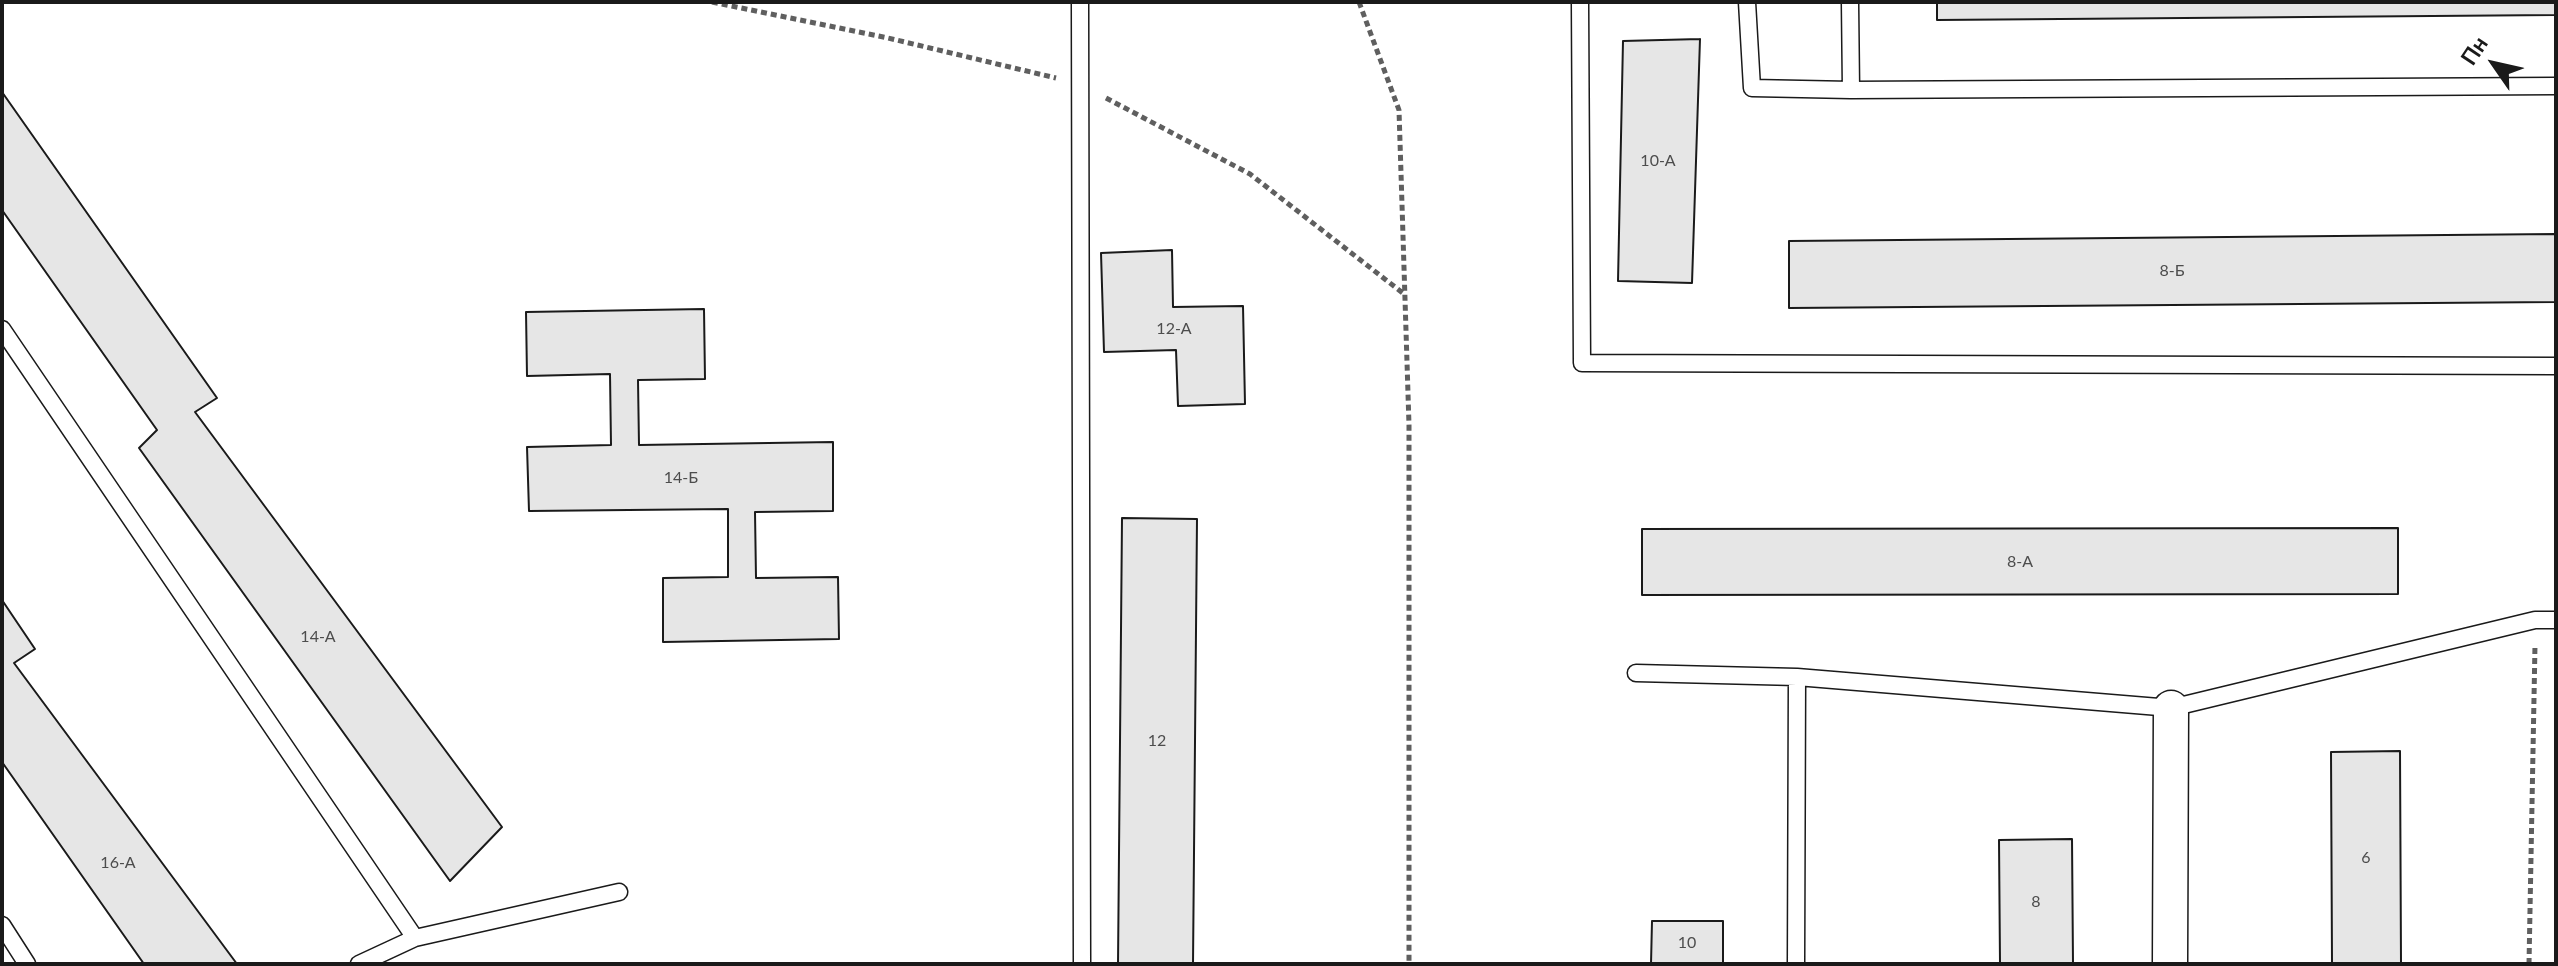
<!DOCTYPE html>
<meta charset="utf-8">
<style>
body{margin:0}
#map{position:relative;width:2558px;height:966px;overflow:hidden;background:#fff;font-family:Lato,sans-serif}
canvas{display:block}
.frame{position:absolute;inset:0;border:4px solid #1a1a1a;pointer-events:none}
.north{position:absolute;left:2454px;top:24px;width:80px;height:80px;-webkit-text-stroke:6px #fff;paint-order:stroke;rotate:304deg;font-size:22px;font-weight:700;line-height:32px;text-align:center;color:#1a1a1a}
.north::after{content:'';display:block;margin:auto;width:28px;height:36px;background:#1a1a1a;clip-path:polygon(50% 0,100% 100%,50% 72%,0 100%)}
</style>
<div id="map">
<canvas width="2558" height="966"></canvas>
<div class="frame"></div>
<div class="north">Пн</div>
</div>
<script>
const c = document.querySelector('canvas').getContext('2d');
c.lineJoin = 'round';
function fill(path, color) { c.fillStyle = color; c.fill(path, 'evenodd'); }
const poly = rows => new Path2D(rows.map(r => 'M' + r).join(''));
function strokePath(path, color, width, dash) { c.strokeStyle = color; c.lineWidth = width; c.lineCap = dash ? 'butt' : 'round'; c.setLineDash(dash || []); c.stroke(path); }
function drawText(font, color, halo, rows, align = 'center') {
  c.font = font + ' Lato,sans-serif'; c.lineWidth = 6; c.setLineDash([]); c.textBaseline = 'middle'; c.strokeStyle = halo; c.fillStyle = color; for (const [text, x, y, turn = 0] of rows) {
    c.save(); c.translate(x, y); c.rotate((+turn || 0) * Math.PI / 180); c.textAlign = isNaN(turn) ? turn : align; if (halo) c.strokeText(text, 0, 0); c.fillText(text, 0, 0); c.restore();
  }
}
const building = poly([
 [1937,2,2556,2,2556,15,1937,20,1937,2],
 [1700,39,1692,283,1618,281,1623,41,1700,39],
 [2,92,217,398,195,412,502,827,450,881,139,448,157,430,2,210,2,92],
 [2556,234,2556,302,1789,308,1789,241,2556,234],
 [1172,250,1173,307,1243,306,1245,404,1178,406,1176,350,1104,352,1101,253,1172,250],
 [704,309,705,379,638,380,639,445,833,442,833,511,755,512,756,578,838,577,839,639,663,642,663,578,728,577,728,509,529,511,527,447,611,445,610,374,527,376,526,312,704,309],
 [1122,518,1197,519,1193,964,1118,964,1122,518],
 [2398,528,2398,594,1642,595,1642,529,2398,528],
 [2,600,35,649,14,663,237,964,144,964,2,762,2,600],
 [2400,751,2401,964,2332,964,2331,752,2400,751],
 [2072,839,2073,964,2000,964,1999,840,2072,839],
 [1652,921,1723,921,1723,964,1651,964,1652,921]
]);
fill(building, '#e6e6e6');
strokePath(building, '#1a1a1a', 2);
const lane = poly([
 [1080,2,1082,964],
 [1580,2,1582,363,2556,366],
 [1747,2,1752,88,1851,90,2556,86],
 [1850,2,1851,90],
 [2,329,415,938],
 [1636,673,1797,677,2171,708,2535,620,2556,620],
 [2,925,27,964],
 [359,964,415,938,619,892],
 [1796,964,1797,677]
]);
const street = poly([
 [2170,964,2171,708]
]);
strokePath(lane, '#1a1a1a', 19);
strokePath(street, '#1a1a1a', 37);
strokePath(poly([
 [712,2,888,38,1056,78],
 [1359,2,1399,110,1409,425,1409,964],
 [1106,98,1250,174,1404,294],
 [2529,964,2535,645]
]), '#5f5f5f', 5, [6, 4]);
strokePath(lane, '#fff', 16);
strokePath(street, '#fff', 34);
drawText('16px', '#4d4d4d', null, [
 ["10-А",1658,161],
 ["8-Б",2172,271],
 ["12-А",1174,329],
 ["14-Б",681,478],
 ["8-А",2020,562],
 ["14-А",318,637],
 ["12",1157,741],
 ["6",2366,858],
 ["16-А",118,863],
 ["8",2036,902],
 ["10",1687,943]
]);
</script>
